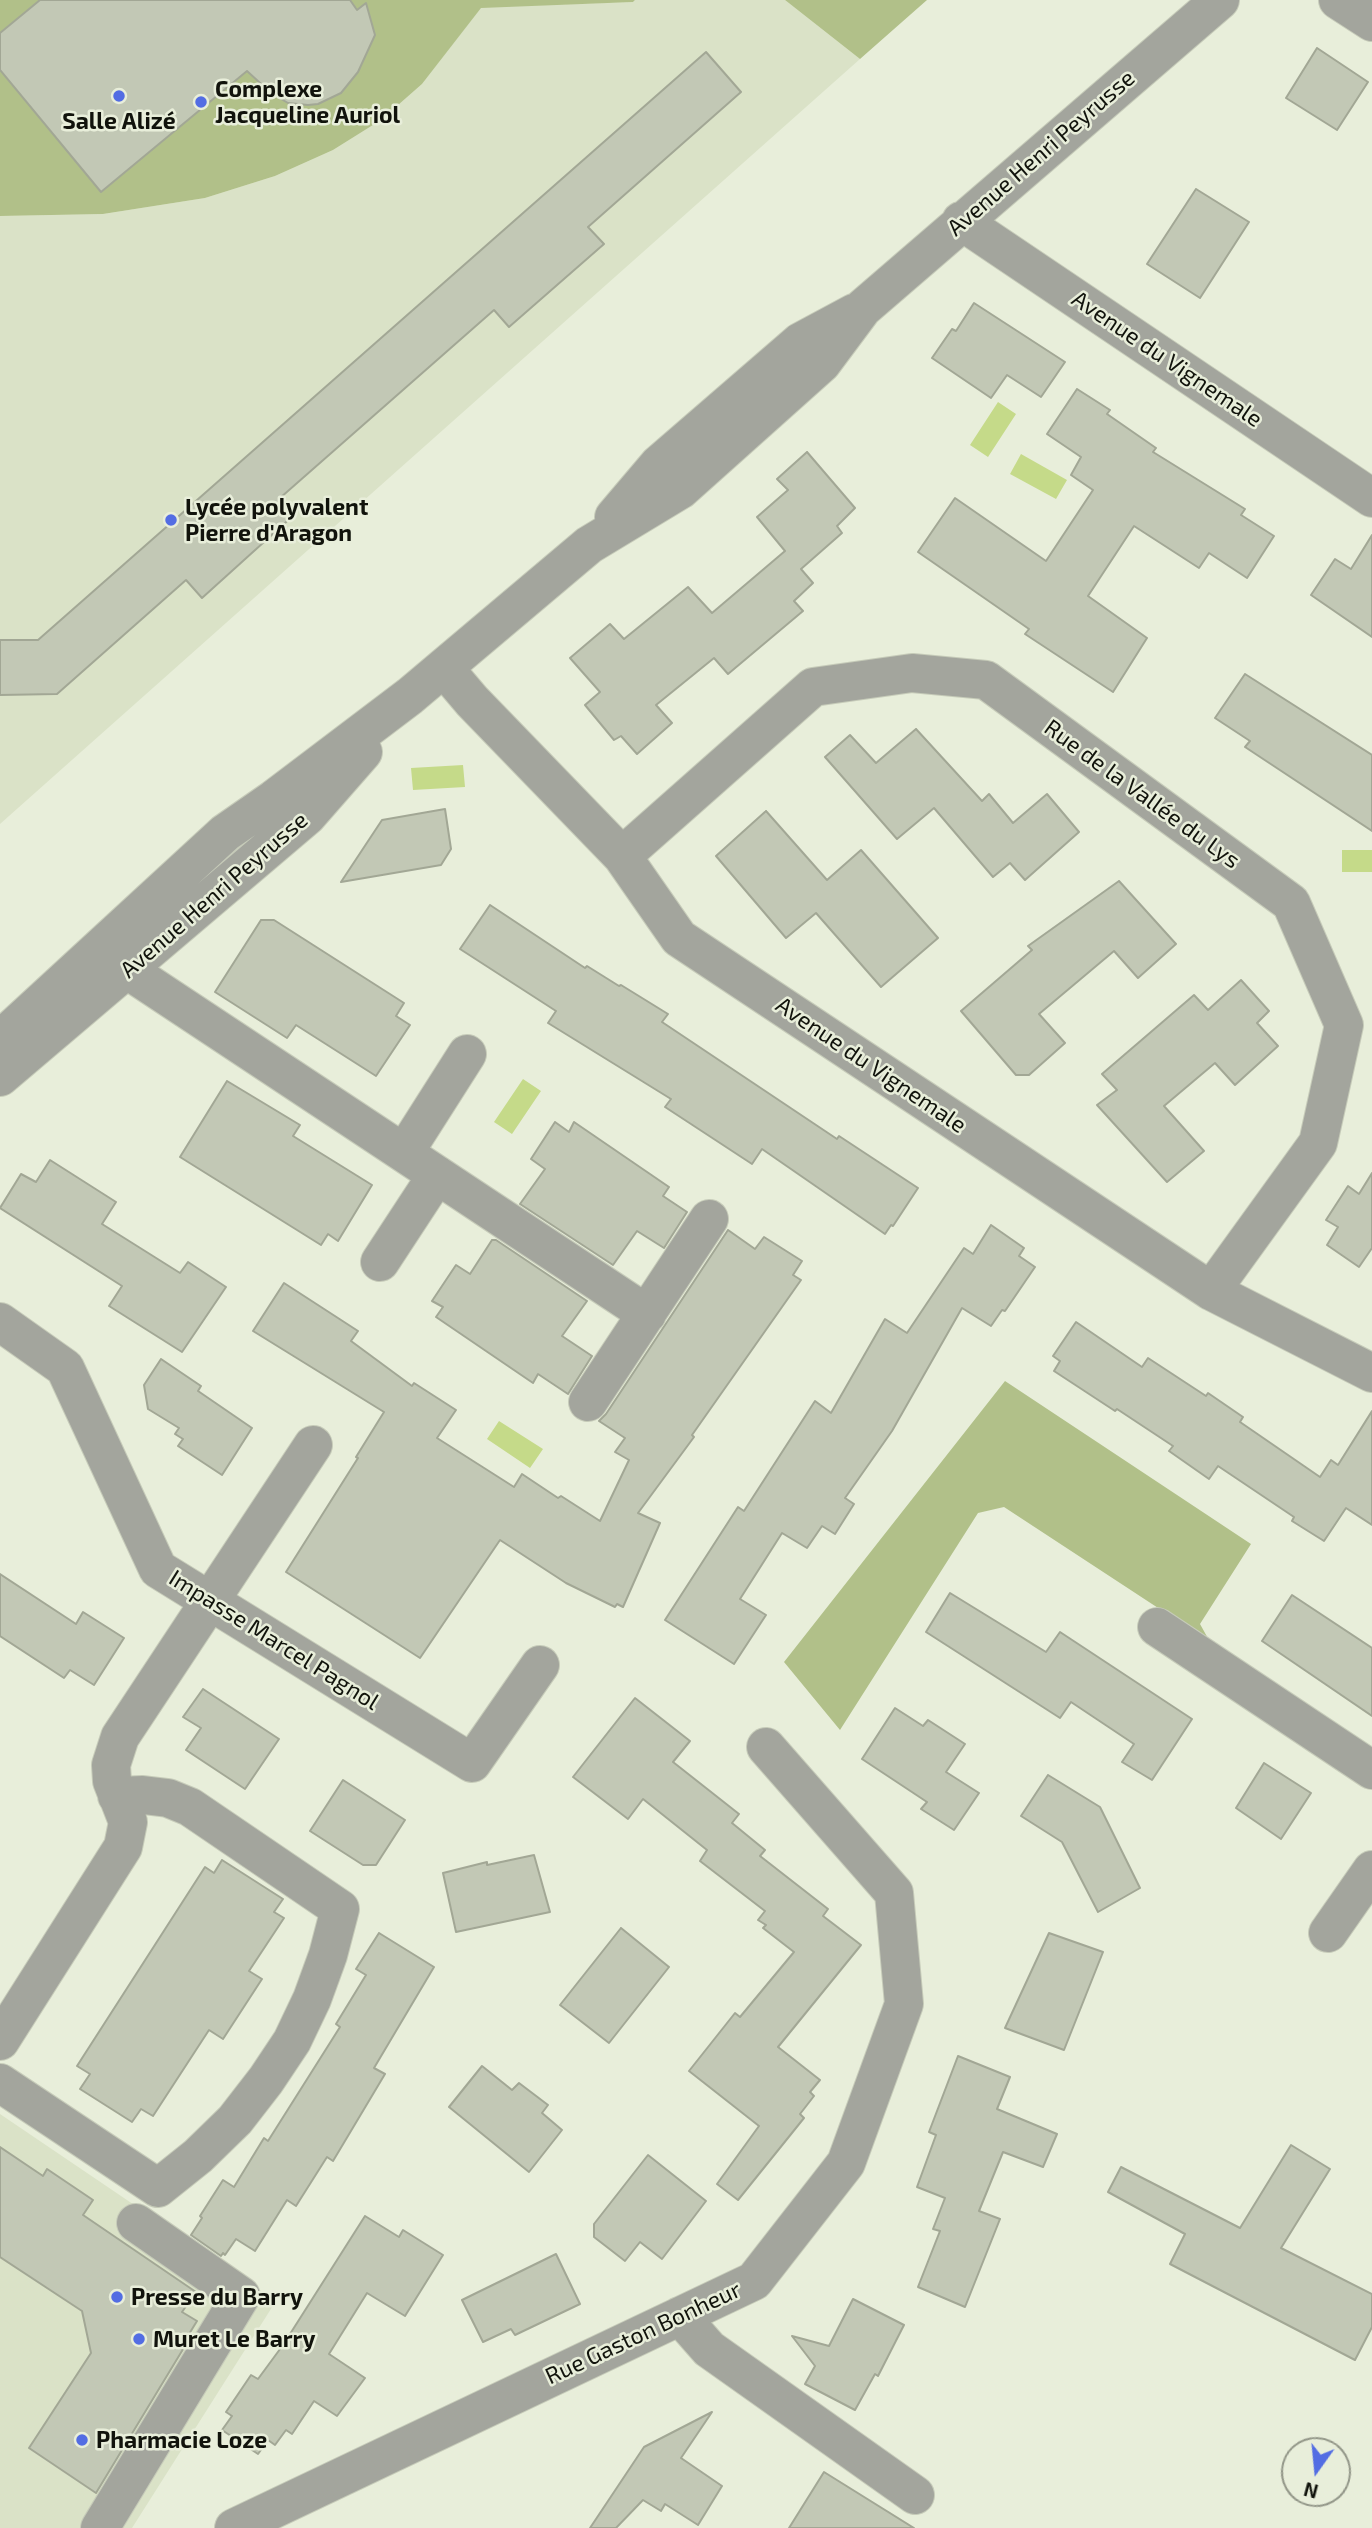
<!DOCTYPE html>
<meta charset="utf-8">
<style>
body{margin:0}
#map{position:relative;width:1372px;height:2528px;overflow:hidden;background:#e8eeda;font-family:"Exo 2",sans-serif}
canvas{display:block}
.north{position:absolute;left:1281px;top:2437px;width:70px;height:70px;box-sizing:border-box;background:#e8eeda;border:2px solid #929688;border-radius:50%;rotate:195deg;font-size:19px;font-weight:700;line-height:28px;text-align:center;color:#11130c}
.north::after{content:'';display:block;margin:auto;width:24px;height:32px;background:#536de3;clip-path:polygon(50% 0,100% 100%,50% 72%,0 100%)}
</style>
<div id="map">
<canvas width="1372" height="2528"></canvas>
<div class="north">N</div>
</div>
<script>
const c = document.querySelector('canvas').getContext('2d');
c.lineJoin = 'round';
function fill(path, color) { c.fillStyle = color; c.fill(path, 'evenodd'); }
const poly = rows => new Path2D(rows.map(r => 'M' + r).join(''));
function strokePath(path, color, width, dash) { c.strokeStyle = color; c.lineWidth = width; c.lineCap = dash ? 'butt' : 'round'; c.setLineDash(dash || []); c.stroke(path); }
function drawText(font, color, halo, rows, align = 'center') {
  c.font = font + ' "Exo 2",sans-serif'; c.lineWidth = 5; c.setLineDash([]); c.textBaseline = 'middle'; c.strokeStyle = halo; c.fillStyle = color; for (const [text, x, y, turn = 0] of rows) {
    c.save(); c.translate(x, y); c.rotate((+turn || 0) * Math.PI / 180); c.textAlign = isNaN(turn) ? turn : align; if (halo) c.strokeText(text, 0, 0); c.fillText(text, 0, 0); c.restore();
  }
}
fill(poly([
 [635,0,785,0,860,59,0,824,0,216,103,214,205,198,275,176,333,150,381,120,422,84,481,7,633,2],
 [0,2114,276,2301,132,2528,0,2528]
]), '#dae2c7');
fill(poly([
 [0,0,635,0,633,2,481,8,422,84,381,120,333,150,275,176,205,198,103,214,0,216],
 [785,0,927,0,860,59],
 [1005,1381,1251,1544,1200,1624,1210,1642,1004,1507,978,1513,840,1730,784,1662]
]), '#b1c089');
fill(poly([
 [998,402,1016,414,988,457,970,445],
 [1021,454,1067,480,1056,499,1010,474],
 [463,765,465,787,413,790,411,768],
 [1342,850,1372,850,1372,872,1342,872],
 [523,1079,541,1091,512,1134,494,1122],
 [499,1421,543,1449,530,1468,487,1439]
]), '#c5da89');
const building = poly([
 [40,0,350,0,357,10,366,3,375,35,358,72,341,93,318,104,308,105,288,103,271,93,247,71,101,192,0,70,0,33,40,0],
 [1317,48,1368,82,1337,130,1286,98,1317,48],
 [706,52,741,92,588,227,604,244,509,327,494,310,280,498,295,514,202,598,186,580,57,694,0,695,0,640,38,640,706,52],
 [1196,189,1249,222,1200,298,1147,264,1196,189],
 [974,303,1065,362,1041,397,1007,375,991,398,932,358,952,329,956,331,974,303],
 [1077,389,1110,410,1107,414,1156,448,1153,452,1245,509,1241,515,1274,536,1247,578,1209,553,1199,568,1134,526,1088,596,1147,638,1113,692,1025,634,1029,629,918,552,955,498,1046,561,1093,490,1071,475,1081,457,1047,434,1077,389],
 [807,452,855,508,837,526,842,533,801,569,813,583,794,601,803,611,728,674,714,658,656,705,672,723,637,754,621,736,614,740,585,705,600,692,570,658,610,624,624,639,688,587,712,613,785,551,757,517,788,490,777,479,807,452],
 [1372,535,1372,637,1311,595,1335,559,1351,569,1372,535],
 [1245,674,1372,755,1372,831,1245,747,1250,741,1215,718,1245,674],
 [916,729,982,801,989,794,1013,823,1047,794,1079,832,1025,880,1010,863,993,877,934,808,897,839,825,757,850,735,876,763,916,729],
 [445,809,451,849,441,865,341,882,382,820,445,809],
 [766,811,827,880,861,850,938,938,881,987,816,913,786,938,716,856,766,811],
 [1119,881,1176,944,1138,978,1114,951,1039,1014,1065,1043,1029,1075,1016,1075,961,1011,1032,950,1028,946,1119,881],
 [490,905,585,968,587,966,619,986,621,985,668,1014,662,1022,837,1139,839,1136,918,1188,893,1226,891,1225,885,1234,762,1149,752,1164,665,1107,671,1099,548,1023,556,1011,460,949,490,905],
 [261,920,274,920,404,1003,396,1016,410,1025,376,1076,296,1025,287,1038,215,992,261,920],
 [1241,980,1269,1011,1257,1023,1278,1046,1235,1085,1215,1063,1164,1106,1204,1151,1167,1182,1097,1105,1117,1090,1102,1074,1194,995,1208,1010,1241,980],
 [227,1081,300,1125,293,1136,372,1185,338,1241,328,1234,321,1245,180,1157,227,1081],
 [555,1122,569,1132,574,1122,669,1187,663,1196,687,1212,664,1248,637,1231,613,1265,520,1204,545,1169,531,1159,555,1122],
 [50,1160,116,1202,102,1224,180,1273,188,1262,226,1287,182,1352,109,1306,122,1286,0,1208,21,1174,36,1182,50,1160],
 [1372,1173,1372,1248,1359,1267,1327,1245,1338,1227,1326,1220,1348,1186,1359,1194,1372,1173],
 [991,1225,1024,1248,1019,1256,1035,1267,1005,1311,1002,1310,991,1326,962,1308,892,1431,845,1498,854,1504,835,1534,822,1526,807,1548,782,1533,740,1599,766,1615,734,1664,665,1620,738,1507,744,1511,815,1401,831,1413,885,1319,907,1333,964,1248,973,1254,991,1225],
 [728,1230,755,1249,764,1237,802,1261,793,1275,801,1280,692,1435,694,1437,638,1513,660,1523,623,1607,617,1604,615,1607,566,1583,500,1540,420,1658,286,1572,358,1458,356,1457,384,1412,253,1331,284,1283,358,1331,351,1341,412,1386,414,1383,456,1410,437,1438,514,1487,522,1474,558,1498,561,1496,600,1521,629,1460,615,1452,625,1438,599,1421,606,1414,728,1230],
 [492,1240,496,1240,587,1301,562,1336,592,1356,568,1394,538,1374,533,1383,436,1317,443,1307,432,1301,456,1265,470,1274,492,1240],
 [1076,1322,1142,1367,1148,1358,1206,1396,1208,1393,1243,1417,1240,1422,1320,1477,1331,1460,1338,1465,1372,1411,1372,1525,1346,1508,1324,1541,1292,1521,1294,1517,1218,1466,1209,1479,1169,1451,1173,1446,1117,1409,1115,1411,1054,1371,1060,1361,1053,1356,1076,1322],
 [161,1359,201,1386,198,1391,252,1428,222,1475,178,1446,183,1439,175,1434,179,1428,148,1409,144,1385,161,1359],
 [0,1574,76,1624,83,1612,124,1638,94,1685,70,1670,64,1678,0,1636,0,1574],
 [950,1593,1046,1652,1060,1632,1192,1719,1152,1780,1122,1762,1134,1744,1071,1702,1060,1718,926,1632,950,1593],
 [1292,1595,1372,1648,1372,1716,1262,1641,1292,1595],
 [203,1689,279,1739,245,1789,186,1750,201,1728,183,1717,203,1689],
 [635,1698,690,1741,673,1762,739,1814,732,1823,765,1850,760,1856,828,1909,823,1916,861,1945,778,2047,820,2080,810,2092,814,2096,800,2114,804,2118,738,2200,717,2184,759,2126,689,2071,735,2013,740,2017,794,1952,763,1928,766,1925,758,1920,765,1911,700,1861,707,1850,643,1799,628,1819,573,1777,635,1698],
 [895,1708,923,1726,928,1720,965,1744,946,1772,979,1793,954,1830,921,1809,927,1802,862,1759,895,1708],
 [1264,1763,1311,1793,1281,1839,1236,1808,1264,1763],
 [1048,1775,1100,1807,1140,1888,1098,1912,1062,1842,1021,1816,1048,1775],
 [343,1780,405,1820,376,1865,363,1865,310,1831,343,1780],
 [534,1855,550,1912,456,1932,443,1873,487,1862,487,1865,534,1855],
 [222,1860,283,1899,274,1912,284,1918,249,1971,262,1979,223,2039,209,2030,153,2116,141,2109,132,2122,80,2089,90,2074,77,2066,205,1867,214,1873,222,1860],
 [621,1928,669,1967,609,2043,560,2005,621,1928],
 [379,1933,434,1967,374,2068,385,2074,333,2161,327,2157,296,2206,287,2200,255,2251,236,2239,225,2255,223,2253,221,2256,191,2235,202,2218,200,2216,223,2180,234,2187,264,2138,268,2141,340,2027,336,2024,366,1975,356,1969,379,1933],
 [1049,1933,1103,1952,1064,2050,1005,2028,1049,1933],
 [958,2056,1010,2077,997,2109,1057,2134,1043,2167,1003,2152,979,2211,1000,2219,965,2307,918,2287,940,2231,933,2229,945,2198,917,2187,936,2135,929,2132,958,2056],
 [482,2066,512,2090,519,2083,548,2105,542,2113,562,2130,529,2172,449,2107,482,2066],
 [1291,2145,1330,2169,1281,2248,1372,2294,1372,2327,1355,2360,1170,2264,1185,2234,1108,2192,1121,2167,1240,2228,1291,2145],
 [0,2147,43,2176,47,2169,93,2200,83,2215,196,2292,182,2312,197,2321,186,2339,188,2341,96,2493,29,2448,91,2353,82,2311,0,2257,0,2147],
 [648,2155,706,2201,662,2259,640,2242,625,2261,594,2237,594,2224,648,2155],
 [365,2216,399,2237,403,2230,443,2255,405,2316,367,2293,329,2354,365,2378,337,2416,314,2401,292,2434,286,2430,275,2445,268,2440,258,2454,222,2430,232,2416,226,2412,251,2375,258,2379,283,2345,365,2216],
 [556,2254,580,2304,515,2335,511,2329,483,2342,462,2300,556,2254],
 [853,2299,904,2325,878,2376,875,2374,855,2410,805,2384,815,2366,792,2336,829,2346,853,2299],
 [712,2412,681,2458,722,2486,698,2525,665,2504,661,2511,643,2500,616,2528,590,2528,644,2447,712,2412],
 [824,2472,914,2528,789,2528,824,2472]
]);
fill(building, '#c2c8b5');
strokePath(building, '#a2a795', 2);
const minor = poly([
 [1338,0,1372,22],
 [961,221,1372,498],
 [614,517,659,464,800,342,854,313],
 [444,668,472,701,622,856,679,938,1211,1291,1372,1373],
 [622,856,813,687,912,673,986,680,1291,903,1344,1025,1318,1143,1211,1291],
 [126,969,647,1314],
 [0,1040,225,833,274,799,410,696,589,545,680,490,822,363,863,308,1220,0],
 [0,1077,307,816,363,752],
 [404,1153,467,1054],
 [380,1262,437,1175],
 [0,1322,65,1368,158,1569,472,1763,540,1665],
 [588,1402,709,1219],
 [1157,1627,1372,1770],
 [1328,1933,1372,1870],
 [0,2041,123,1847,128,1822,112,1781,111,1765,120,1737,313,1445],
 [0,2083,158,2188,198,2156,235,2120,266,2080,292,2041,312,1999,328,1955,340,1909,190,1807,168,1798,143,1795,117,1796],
 [680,2316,709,2349,915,2495],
 [100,2528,241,2296,136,2223],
 [234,2528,754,2281,846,2163,904,2004,894,1893,766,1747]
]);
strokePath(minor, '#c6cbb9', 40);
strokePath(minor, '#a3a59d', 38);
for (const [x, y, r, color] of [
 [119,96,7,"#536de3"],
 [201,102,7,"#536de3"],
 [171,520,7,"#536de3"],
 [117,2297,7,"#536de3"],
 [139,2339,7,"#536de3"],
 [82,2440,7,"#536de3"]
]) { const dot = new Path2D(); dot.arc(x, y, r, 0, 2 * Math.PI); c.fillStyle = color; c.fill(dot); strokePath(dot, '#e8eeda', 2.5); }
drawText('bold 23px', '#11130c', '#e8eeda', [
 ["Complexe",215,89],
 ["Jacqueline Auriol",215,115],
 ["Salle Alizé",119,121,"center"],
 ["Lycée polyvalent",185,507],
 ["Pierre d'Aragon",185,533],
 ["Presse du Barry",131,2297],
 ["Muret Le Barry",153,2339],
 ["Pharmacie Loze",96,2440]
], 'left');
drawText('23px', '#11130c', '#e8eeda', [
 ["Avenue Henri Peyrusse",1041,153,-41],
 ["Avenue du Vignemale",1167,359,34],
 ["Rue de la Vallée du Lys",1142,794,36],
 ["Avenue Henri Peyrusse",214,895,-41],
 ["Avenue du Vignemale",871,1065,34],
 ["Impasse Marcel Pagnol",274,1640,32],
 ["Rue Gaston Bonheur",643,2333,-25]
]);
</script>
